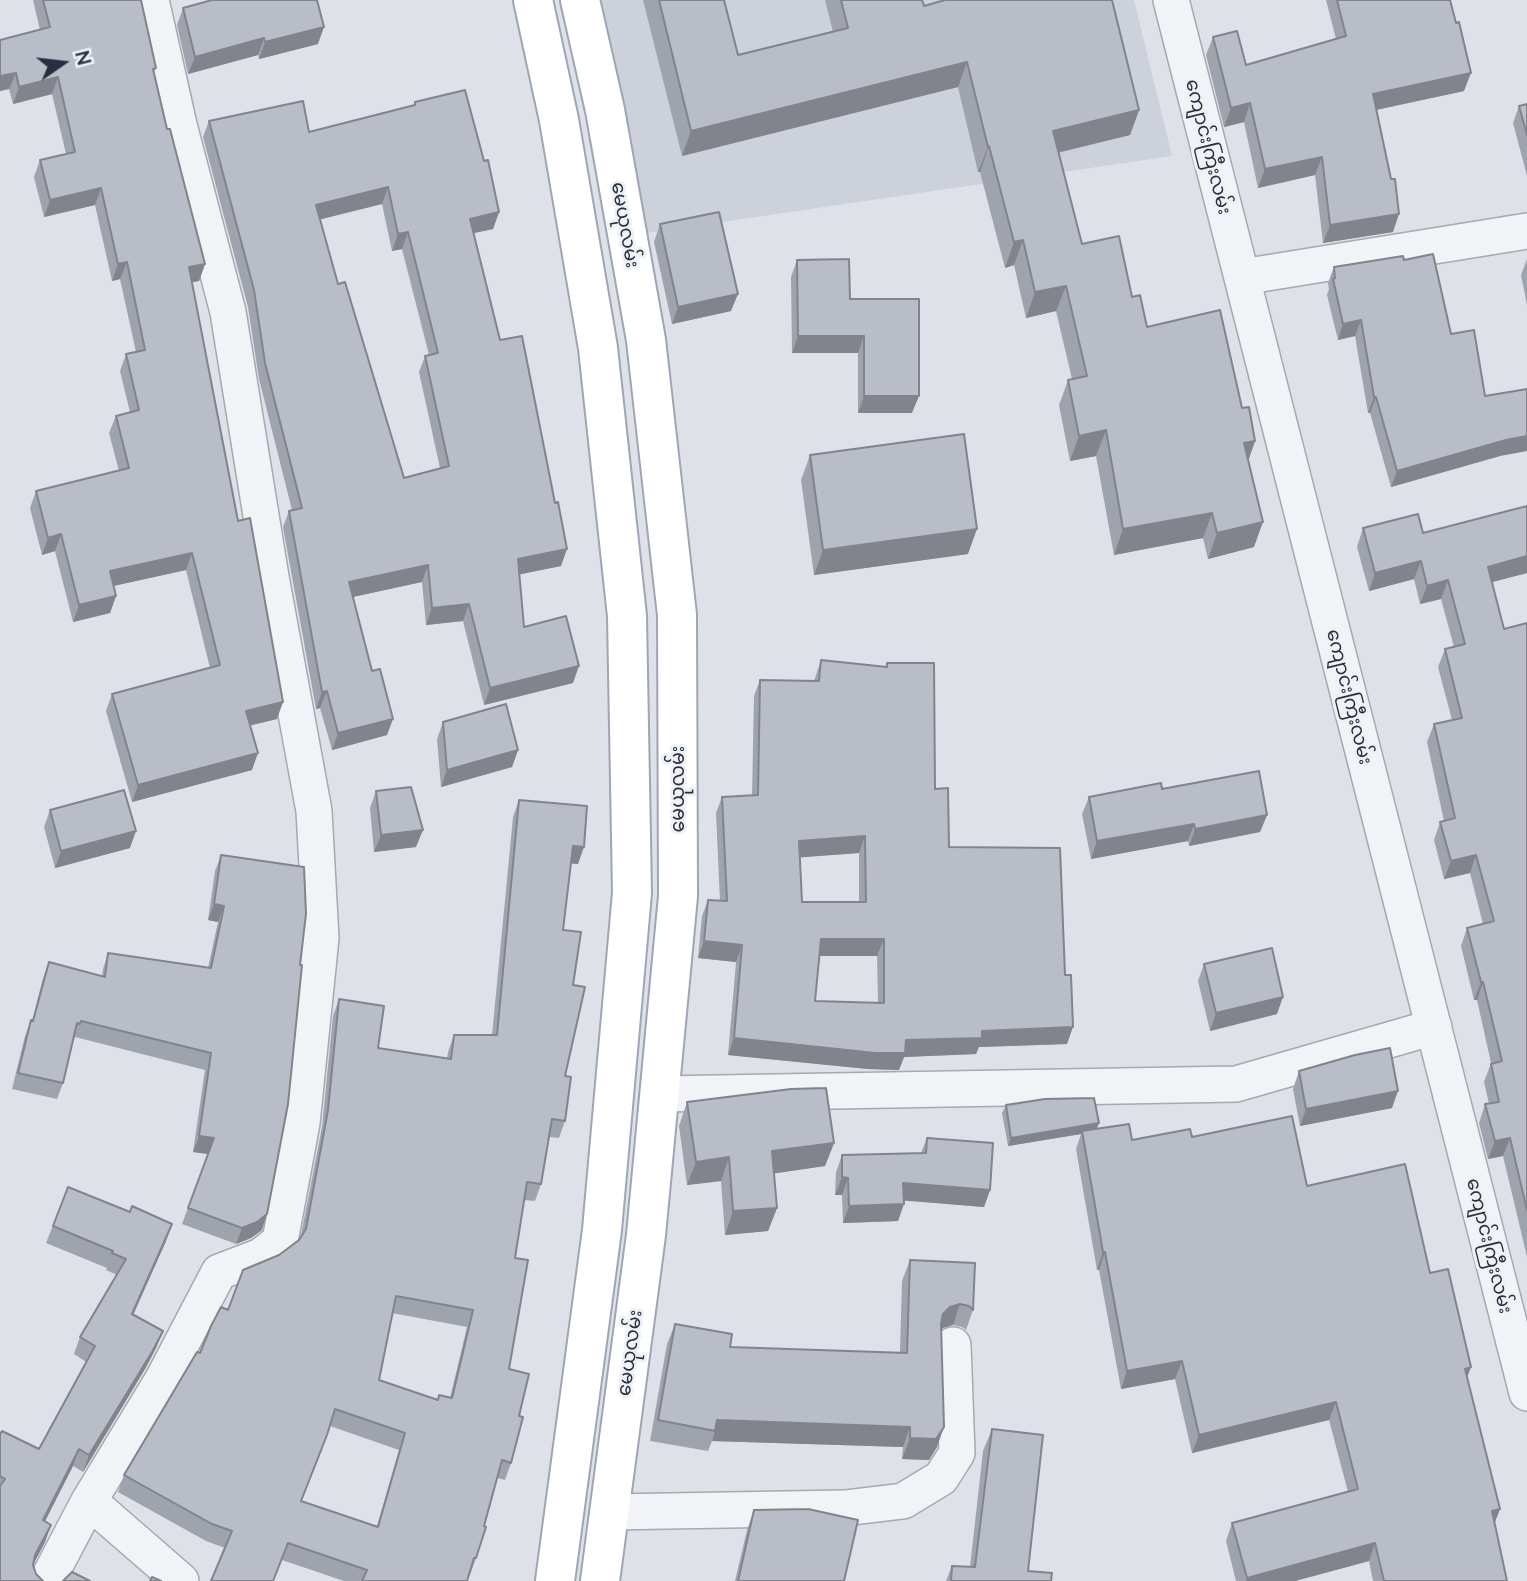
<!DOCTYPE html>
<meta charset="utf-8">
<style>
body{margin:0}
#map{position:relative;width:1527px;height:1581px;overflow:hidden;background:#dee2e8;font-family:Mulish,sans-serif}
canvas{display:block}
.north{position:absolute;left:28px;top:28px;width:70px;height:70px;-webkit-text-stroke:5px #eef1f5;paint-order:stroke;rotate:76deg;font-size:19px;font-weight:700;line-height:28px;text-align:center;color:#282f3f}
.north::after{content:'';display:block;margin:auto;width:24px;height:32px;background:#282f3f;clip-path:polygon(50% 0,100% 100%,50% 72%,0 100%)}
</style>
<div id="map">
<canvas width="1527" height="1581"></canvas>
<div class="north">N</div>
</div>
<script>
const c = document.querySelector('canvas').getContext('2d');
c.lineJoin = 'round';
function fill(path, color) { c.fillStyle = color; c.fill(path, 'evenodd'); }
const poly = rows => new Path2D(rows.map(r => 'M' + r).join(''));
function strokePath(path, color, width, dash) { c.strokeStyle = color; c.lineWidth = width; c.lineCap = dash ? 'butt' : 'round'; c.setLineDash(dash || []); c.stroke(path); }
function drawText(font, color, halo, rows, align = 'center') {
  c.font = font + ' Mulish,"Noto Sans Myanmar",sans-serif'; c.lineWidth = 6; c.setLineDash([]); c.textBaseline = 'middle'; c.strokeStyle = halo; c.fillStyle = color; for (const [text, x, y, turn = 0] of rows) {
    c.save(); c.translate(x, y); c.rotate((+turn || 0) * Math.PI / 180); c.textAlign = isNaN(turn) ? turn : align; if (halo) c.strokeText(text, 0, 0); c.fillText(text, 0, 0); c.restore();
  }
}
fill(poly([
 [598,0,1134,0,1172,156,647,233]
]), '#ccd1da');
const minor = poly([
 [1171,0,1527,1393],
 [1242,277,1527,231],
 [660,1094,1236,1084,1434,1027],
 [89,1501,181,1581],
 [609,1512,845,1508,903,1501,941,1478,957,1453,953,1345],
 [47,1581,89,1501,163,1379,219,1272,261,1256,280,1241,302,1123,321,938,314,811,271,577,228,312,179,125,151,0]
]);
const primary = poly([
 [533,0,559,120,598,348,627,616,632,893,602,1230,555,1581],
 [580,0,605,110,646,340,677,615,678,896,646,1235,600,1581]
]);
strokePath(minor, '#a4a9b2', 38);
strokePath(primary, '#9ea5b4', 42);
strokePath(minor, '#f1f3f6', 35);
strokePath(primary, '#fff', 38);
fill(poly([
 [33,0,141,0,156,68,154,73,167,129,205,264,199,281,192,282,277,719,250,725,252,770,132,802,106,711,112,694,210,668,186,570,113,586,116,596,110,613,73,622,55,551,42,555,30,508,36,491,119,471,109,433,116,416,130,412,120,371,126,354,136,352,120,279,112,281,95,205,44,217,34,177,40,160,66,154,52,94,13,104,9,89,0,91,0,40,40,30],
 [643,0,724,0,738,55,833,32,825,0,922,0,924,6,1139,110,1130,135,1058,153,1082,244,1132,297,1147,327,1242,408,1255,441,1248,461,1254,547,1208,559,1203,538,1114,555,1096,456,1070,461,1059,405,1068,380,1072,379,1056,311,1026,318,1014,265,1005,268,980,172,978,172,958,87,682,156],
 [1326,0,1450,0,1464,91,1376,110,1393,232,1323,243,1315,175,1258,188,1244,122,1224,127,1206,55,1213,37,1246,65,1336,39],
 [183,8,318,44,259,59,258,55,188,74,177,25],
 [415,102,484,161,499,212,493,229,474,233,500,340,561,566,519,574,524,627,573,683,484,705,463,621,426,625,422,582,353,597,387,735,332,750,320,708,316,709,283,527,289,511,292,510,259,379,248,307,203,137,209,121,309,132,414,105],
 [382,204,392,251,402,249,429,355,425,356,419,372,440,468,404,478,338,284,320,219],
 [1527,104,1527,176,1513,123,1519,106],
 [660,224,731,311,672,324,654,242],
 [1527,259,1527,305,1521,275],
 [797,260,850,299,912,413,858,413,858,353,792,353,791,277],
 [1404,260,1451,334,1485,396,1500,456,1391,487,1370,413,1368,413,1355,336,1338,340,1327,295,1329,289,1328,283,1334,267],
 [810,455,968,554,814,575,801,480],
 [1527,506,1527,573,1492,582,1504,629,1527,623,1527,1257,1503,1156,1488,1159,1479,1123,1485,1104,1489,1104,1484,1082,1491,1063,1477,1000,1474,1000,1461,946,1467,928,1483,924,1470,873,1444,879,1434,840,1440,822,1444,821,1427,742,1434,724,1452,720,1438,667,1445,649,1454,647,1441,599,1420,604,1414,579,1369,591,1357,547,1363,528,1423,533],
 [821,660,885,667,887,663,935,789,949,847,1067,1044,979,1047,976,1054,904,1057,899,1070,868,1069,728,1055,736,962,698,958,702,916,708,900,720,901,716,813,722,797,752,795,754,696,760,680,814,681],
 [859,853,859,902,802,902,800,857],
 [820,956,877,956,878,1003,815,1001],
 [443,722,518,750,512,767,441,787,437,739],
 [1162,789,1267,815,1260,832,1189,846,1188,841,1091,859,1082,814,1089,797],
 [376,791,416,847,374,852,370,808],
 [519,800,578,864,571,863,563,930,573,985,565,1076,565,1121,559,1138,549,1137,541,1184,535,1201,524,1200,515,1258,509,1369,519,1416,511,1463,505,1480,497,1478,484,1526,476,1558,470,1575,469,1575,467,1581,344,1581,282,1560,225,1548,206,1541,118,1492,124,1475,228,1310,279,1255,299,1240,301,1235,322,1127,333,1016,339,999,378,1048,447,1058,448,1052,454,1035,492,1035,513,817],
 [392,1313,467,1327,450,1398,437,1400,379,1380],
 [330,1426,399,1450,377,1526,301,1501,321,1452],
 [50,810,130,848,55,868,44,827],
 [221,855,262,1230,251,1238,236,1244,182,1224,208,1154,193,1152,205,1070,75,1037,74,1040,73,1039,63,1083,57,1099,12,1089,25,1036,31,1020,32,1021,43,978,49,962,102,976,103,969,108,953,208,968,218,922,208,920,215,871],
 [1204,964,1277,1014,1210,1031,1198,981],
 [1299,1071,1392,1108,1300,1126,1293,1089],
 [687,1102,834,1143,825,1166,774,1173,777,1208,768,1231,725,1235,721,1181,687,1185,679,1126],
 [1006,1105,1097,1129,1132,1140,1192,1137,1307,1186,1430,1273,1471,1367,1467,1377,1500,1509,1494,1524,1507,1581,1373,1581,1369,1561,1295,1581,1236,1581,1226,1541,1232,1523,1348,1492,1329,1420,1192,1453,1175,1379,1121,1389,1099,1270,1097,1270,1076,1149,1081,1134,1008,1146,1002,1113],
 [927,1138,990,1190,984,1207,904,1200,898,1221,843,1223,842,1195,835,1195,836,1172,842,1155,921,1153],
 [68,1187,166,1241,133,1314,163,1331,156,1348,145,1369,83,1472,73,1466,45,1521,45,1542,34,1563,0,1581,0,1434,39,1449,86,1362,74,1354,80,1337,117,1275,106,1270,107,1268,46,1243],
 [910,1260,973,1310,966,1330,962,1327,953,1325,943,1328,941,1330,937,1447,929,1460,902,1459,903,1447,712,1441,708,1451,650,1441,667,1344,675,1324,730,1347,900,1353,902,1281],
 [992,1429,1028,1571,1051,1581,946,1581,952,1566,970,1567,983,1451],
 [754,1510,844,1581,735,1581,747,1530]
]), '#9fa3ac');
fill(poly([
 [324,27,318,44,259,59,265,42],
 [264,38,258,55,188,74,195,57],
 [967,62,958,87,682,156,691,131],
 [16,73,9,89,0,91,0,76],
 [1471,73,1464,91,1366,112,1373,94],
 [58,77,52,94,13,104,19,87],
 [1250,103,1244,122,1224,127,1231,108],
 [1139,110,1130,135,1043,156,1053,131],
 [989,146,980,172,978,172,988,147],
 [1322,157,1315,175,1258,188,1265,169],
 [388,187,382,204,310,222,316,205],
 [101,188,95,205,44,217,50,200],
 [499,212,493,229,464,235,470,219],
 [1399,214,1393,232,1323,243,1330,225],
 [408,232,402,249,392,251,398,234],
 [1023,240,1014,265,1005,268,1014,242],
 [127,262,120,279,112,281,118,264],
 [205,264,199,281,183,284,189,267],
 [1066,286,1056,311,1026,318,1035,292],
 [738,294,731,311,672,324,678,307],
 [1361,320,1355,336,1338,340,1343,324],
 [798,336,864,336,858,353,792,353],
 [864,396,919,396,912,413,858,413],
 [1374,397,1376,397,1370,413,1368,413],
 [1106,430,1096,456,1070,461,1079,436],
 [1527,436,1527,451,1500,456,1391,487,1397,471,1506,440],
 [1255,441,1246,467,1244,443],
 [1212,513,1203,538,1114,555,1123,529],
 [1263,522,1254,547,1208,559,1217,533],
 [977,529,968,554,814,575,823,550],
 [61,534,55,551,42,555,48,538],
 [567,549,561,566,512,576,518,559],
 [192,553,186,570,104,588,110,571],
 [1527,556,1527,573,1481,585,1488,567],
 [1421,561,1414,579,1369,591,1375,573],
 [428,565,422,582,343,599,349,582],
 [1448,580,1441,599,1420,604,1427,586],
 [116,596,110,613,73,622,79,605],
 [469,604,463,621,426,625,432,608],
 [579,666,573,683,484,705,490,688],
 [327,691,320,708,316,709,322,692],
 [283,702,277,719,240,728,246,711],
 [393,719,387,735,332,750,338,733],
 [518,750,512,767,441,787,447,770],
 [258,753,252,770,132,802,138,785],
 [1267,815,1260,832,1189,846,1195,829],
 [1194,824,1188,841,1091,859,1097,841],
 [423,830,416,847,374,852,381,835],
 [136,831,130,848,55,868,61,851],
 [865,836,859,853,793,858,799,841],
 [573,846,584,847,578,864,567,863],
 [1476,855,1470,873,1444,879,1451,861],
 [214,904,224,906,218,922,208,920],
 [821,939,884,939,877,956,815,956],
 [704,941,742,945,736,962,698,958],
 [1481,982,1483,982,1477,1000,1474,1000],
 [1283,997,1277,1014,1210,1031,1216,1013],
 [1073,1027,1067,1044,979,1047,976,1054,904,1057,899,1070,868,1069,728,1055,734,1038,906,1040,982,1031],
 [1398,1091,1392,1108,1300,1126,1306,1109],
 [1099,1123,1096,1131,1082,1131,1081,1134,1008,1146,1011,1138],
 [199,1136,214,1138,208,1154,193,1152],
 [1510,1138,1503,1156,1488,1159,1495,1141],
 [834,1143,825,1166,764,1175,772,1151],
 [729,1157,721,1181,687,1185,696,1162],
 [842,1177,848,1178,842,1195,835,1195],
 [903,1183,990,1190,984,1207,897,1200],
 [904,1204,898,1221,843,1223,849,1206],
 [777,1208,768,1231,725,1235,733,1211],
 [267,1214,262,1230,251,1238,236,1244,242,1228],
 [172,1224,166,1241,126,1331,132,1314],
 [1103,1252,1105,1252,1099,1270,1097,1270],
 [960,1304,953,1325,943,1328,936,1335,943,1314,950,1307],
 [163,1331,156,1348,145,1369,83,1472,89,1455],
 [1182,1361,1175,1379,1121,1389,1127,1371],
 [1471,1367,1464,1385,1465,1369],
 [1336,1402,1329,1420,1192,1453,1199,1435],
 [717,1420,910,1427,903,1447,712,1441,715,1431],
 [944,1427,937,1447,929,1460,902,1459,910,1438],
 [79,1449,73,1466,37,1537,43,1520],
 [1500,1509,1493,1527,1492,1511],
 [51,1525,45,1542,29,1572,35,1555],
 [1375,1543,1369,1561,1295,1581,1246,1581,1247,1578]
]), '#82848c');
const building = poly([
 [43,0,141,0,156,68,153,69,167,129,170,129,205,264,189,267,238,521,250,518,283,702,246,711,258,753,138,785,112,694,220,665,192,553,110,571,116,596,79,605,61,534,48,538,36,491,129,468,116,416,139,410,126,354,145,350,127,262,118,264,101,188,50,200,40,160,75,152,58,77,19,87,16,73,0,76,0,40,50,27,43,0],
 [212,0,317,0,324,27,265,42,264,38,195,57,183,8,212,0],
 [659,0,724,0,738,55,848,28,841,0,922,0,924,6,945,0,1112,0,1139,110,1053,131,1082,244,1119,236,1132,297,1140,295,1147,327,1220,310,1242,408,1249,407,1255,441,1244,443,1263,522,1217,533,1212,513,1123,529,1106,430,1079,436,1068,380,1087,376,1066,286,1035,292,1023,240,1014,242,989,146,988,147,967,62,691,131,659,0],
 [1337,0,1450,0,1456,23,1459,22,1471,73,1373,94,1391,179,1395,179,1399,214,1330,225,1322,157,1265,169,1250,103,1231,108,1213,37,1237,31,1246,65,1346,36,1337,0],
 [465,90,484,161,488,160,499,212,470,219,500,340,522,336,555,503,558,502,567,549,518,559,524,627,566,616,579,666,490,688,469,604,432,608,428,565,349,582,372,671,380,669,393,719,338,733,327,691,322,692,289,511,302,508,265,363,254,290,209,121,303,101,309,132,415,105,415,102,465,90],
 [388,187,398,234,408,232,438,353,425,356,449,466,404,478,345,282,338,284,316,205,388,187],
 [1527,104,1527,135,1519,106,1527,104],
 [719,212,738,294,678,307,660,224,719,212],
 [1433,254,1451,334,1474,330,1485,396,1527,389,1527,436,1506,440,1397,471,1376,397,1374,397,1361,320,1343,324,1333,279,1335,278,1334,267,1403,256,1404,260,1433,254],
 [849,259,850,299,919,299,919,396,864,396,864,336,798,336,797,260,849,259],
 [964,434,977,529,823,550,810,455,964,434],
 [1527,506,1527,556,1488,567,1504,629,1527,623,1527,1210,1510,1138,1495,1141,1485,1104,1499,1102,1491,1064,1502,1061,1483,982,1481,982,1467,928,1494,921,1476,855,1451,861,1440,822,1455,818,1434,724,1462,718,1445,649,1465,644,1448,580,1427,586,1421,561,1375,573,1363,528,1418,514,1423,533,1527,506],
 [821,660,887,667,887,663,934,663,935,789,948,788,949,847,1060,848,1065,975,1071,975,1073,1027,982,1031,982,1038,906,1040,905,1053,875,1053,734,1038,742,945,704,941,708,900,727,901,722,797,758,795,760,680,819,681,821,660],
 [865,836,866,902,802,902,799,841,865,836],
 [821,939,884,939,884,1003,815,1001,821,939],
 [506,704,518,750,447,770,443,722,506,704],
 [1259,771,1267,815,1195,829,1194,824,1097,841,1089,797,1161,783,1162,789,1259,771],
 [411,787,423,830,381,835,376,791,411,787],
 [124,790,136,831,61,851,50,810,124,790],
 [519,800,587,806,584,847,573,846,563,930,581,932,573,985,585,987,565,1076,571,1077,565,1121,552,1119,541,1184,527,1182,515,1258,528,1260,509,1369,529,1374,519,1416,523,1417,511,1463,502,1460,484,1526,486,1527,476,1558,474,1558,467,1581,362,1581,367,1570,288,1543,273,1581,211,1581,232,1531,212,1524,124,1475,197,1352,200,1353,211,1326,221,1307,228,1310,243,1270,279,1255,299,1240,306,1229,328,1110,339,999,384,1006,378,1048,451,1059,454,1035,497,1035,519,800],
 [396,1296,473,1310,452,1398,439,1395,438,1400,379,1380,396,1296],
 [335,1409,405,1433,378,1527,301,1501,327,1435,335,1409],
 [221,855,304,867,306,914,300,965,302,965,288,1104,267,1214,257,1222,242,1228,188,1208,214,1138,199,1136,211,1053,81,1021,80,1024,77,1023,63,1083,18,1073,31,1020,33,1021,49,962,105,977,108,953,211,968,224,906,214,904,221,855],
 [1272,948,1283,997,1216,1013,1204,964,1272,948],
 [1390,1048,1398,1091,1306,1109,1299,1071,1355,1055,1390,1048],
 [826,1088,834,1143,772,1151,777,1208,733,1211,729,1157,696,1162,687,1102,791,1089,826,1088],
 [1094,1098,1099,1123,1011,1138,1006,1105,1045,1099,1094,1098],
 [1292,1116,1307,1186,1405,1164,1430,1273,1448,1269,1471,1367,1465,1369,1500,1509,1492,1511,1507,1581,1384,1581,1375,1543,1247,1578,1232,1523,1358,1489,1336,1402,1199,1435,1182,1361,1127,1371,1105,1252,1103,1252,1082,1131,1129,1124,1132,1140,1190,1129,1192,1137,1292,1116],
 [927,1138,993,1143,990,1190,903,1183,904,1204,849,1206,848,1178,842,1177,842,1155,926,1153,927,1138],
 [68,1187,130,1212,132,1206,172,1224,132,1314,163,1331,152,1352,89,1455,79,1449,43,1520,51,1525,35,1555,33,1565,36,1574,43,1581,0,1581,0,1486,5,1479,0,1476,0,1434,2,1431,39,1449,95,1346,80,1337,126,1259,112,1253,113,1251,53,1226,68,1187],
 [910,1260,975,1263,973,1310,969,1306,960,1304,950,1307,943,1314,941,1324,944,1427,936,1439,910,1438,910,1427,717,1420,715,1431,658,1420,675,1324,732,1334,730,1347,907,1353,910,1260],
 [992,1429,1043,1435,1028,1571,1052,1573,1051,1581,951,1581,952,1566,975,1567,992,1429],
 [808,1509,858,1520,844,1581,738,1581,754,1510,808,1509],
 [72,1572,90,1581,63,1581,72,1572],
 [152,1577,161,1581,150,1581,152,1577]
]);
fill(building, '#b9bdc8');
strokePath(building, '#82848c', 2);
drawText('19px', '#282f3f', '#eef1f5', [
 ["ကျောင်းကြီးလမ်း",1208,147,76],
 ["မေယုလမ်း",625,225,80],
 ["ကျောင်းကြီးလမ်း",1349,697,76],
 ["မေယုလမ်း",678,789,-90],
 ["ကျောင်းကြီးလမ်း",1489,1246,76],
 ["မေယုလမ်း",630,1353,-82]
]);
</script>
